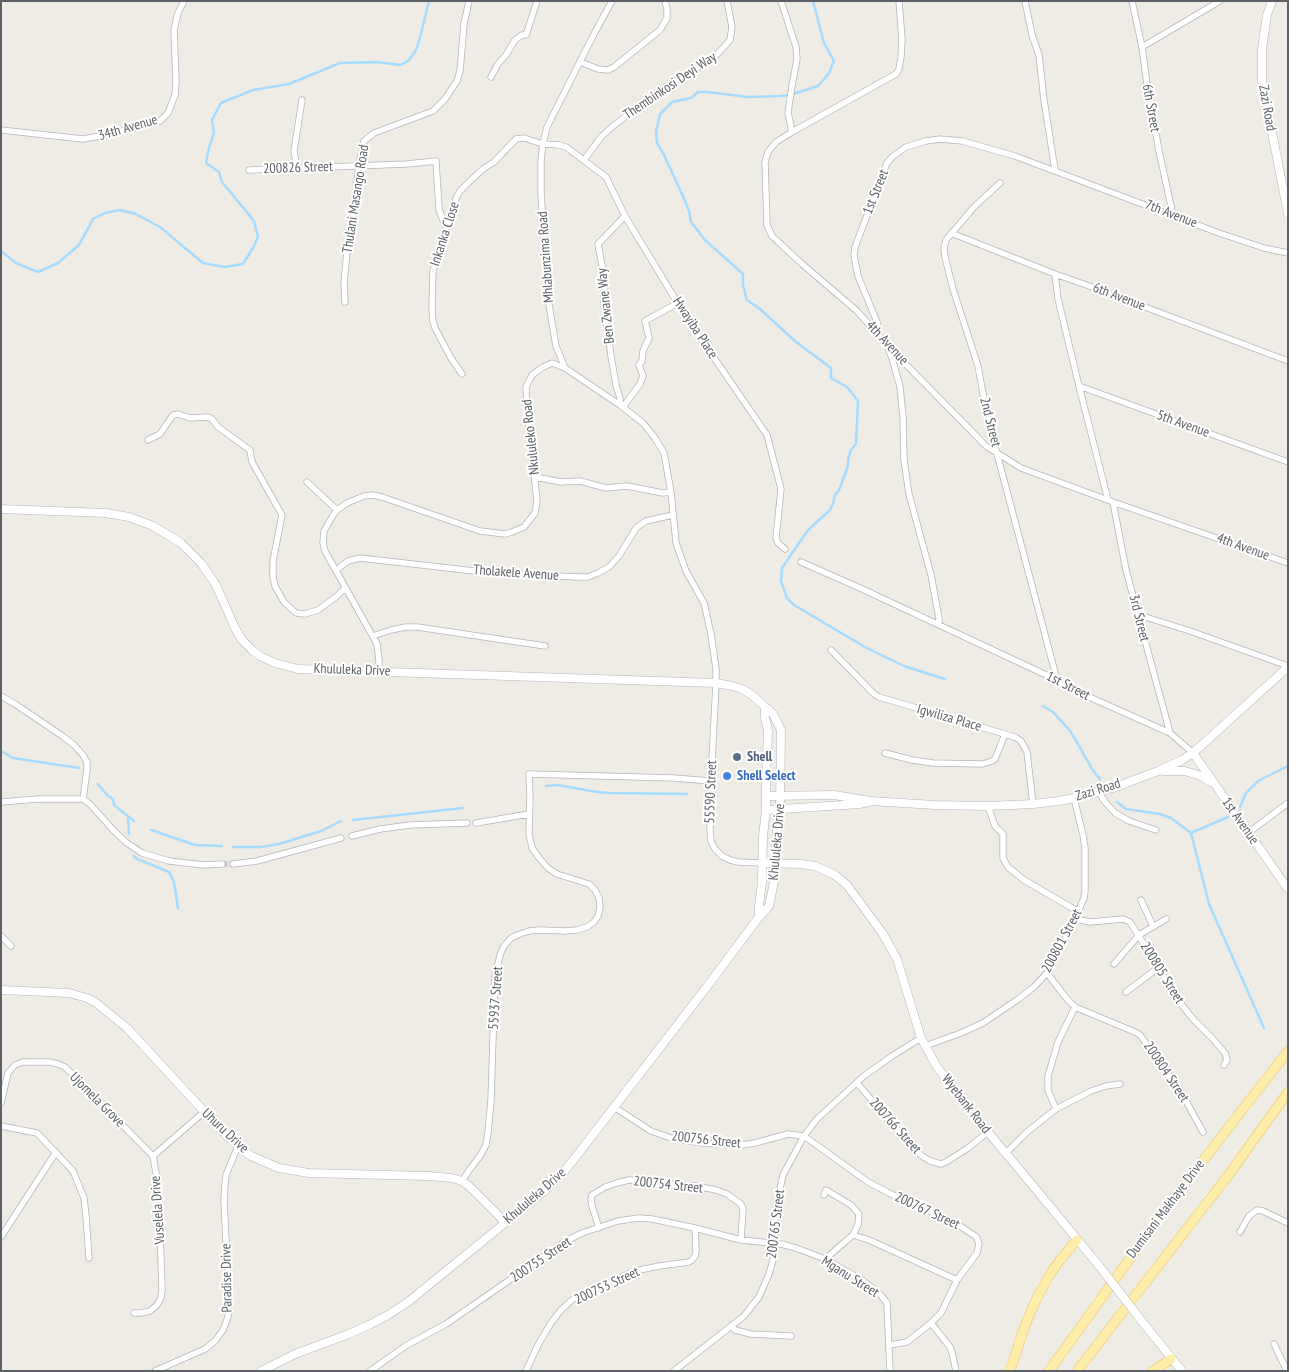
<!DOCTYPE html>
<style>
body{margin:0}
#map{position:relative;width:1289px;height:1372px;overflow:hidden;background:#efece5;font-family:"PT Sans Narrow",sans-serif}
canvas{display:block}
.frame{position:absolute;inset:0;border:2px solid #5d6165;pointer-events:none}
</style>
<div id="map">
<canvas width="1289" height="1372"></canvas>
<div class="frame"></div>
</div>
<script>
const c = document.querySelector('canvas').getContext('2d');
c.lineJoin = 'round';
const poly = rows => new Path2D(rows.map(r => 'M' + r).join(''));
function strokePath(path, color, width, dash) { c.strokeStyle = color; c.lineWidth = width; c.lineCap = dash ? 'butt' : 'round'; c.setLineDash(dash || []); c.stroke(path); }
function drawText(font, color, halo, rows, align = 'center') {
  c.font = font + ' "PT Sans Narrow",sans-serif'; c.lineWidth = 4; c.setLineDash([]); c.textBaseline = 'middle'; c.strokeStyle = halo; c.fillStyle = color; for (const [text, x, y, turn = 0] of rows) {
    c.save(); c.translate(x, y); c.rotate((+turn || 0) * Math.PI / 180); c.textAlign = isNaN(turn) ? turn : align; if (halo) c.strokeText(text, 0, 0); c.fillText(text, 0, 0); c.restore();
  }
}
strokePath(poly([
 [813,1,824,43,834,61,829,73,818,86,790,95,780,96,748,97,707,92,698,92,691,98,672,102,660,114,656,132,657,143,664,155,682,194,689,211,691,222,705,240,743,274,743,285,747,300,760,309,796,342,831,368,831,378,847,387,858,401,856,444,851,450,848,459,848,466,839,490,835,495,833,504,830,510,808,530,782,568,781,581,787,598,794,605,865,647,904,666,945,679],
 [1,251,16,263,38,272,58,263,79,245,93,219,105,213,120,210,136,214,160,227,203,263,224,267,243,264,253,248,258,237,254,221,222,182,219,172,206,163,209,148,214,133,212,120,221,103,253,90,289,84,340,63,376,62,401,65,409,60,416,50,420,38,429,1],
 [1043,706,1053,712,1071,732,1092,769,1100,779],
 [1,751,13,758,79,768],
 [98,784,107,795,113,799,114,805,134,821],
 [546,786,557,785,597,792,610,793,687,794],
 [1117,802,1126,809,1160,814,1171,818,1191,833,1209,904,1264,1028],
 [1240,807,1246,793,1258,781,1288,766],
 [128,818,129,834],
 [353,820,463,808],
 [151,830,195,845,222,846],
 [1191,833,1228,817],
 [233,847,261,847,279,844,321,831,341,821],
 [134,856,137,859,169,872,174,882,178,908]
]), '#a5dcff', 2.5);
strokePath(poly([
 [222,864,233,864]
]), '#cac9c5', 5.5, [5.5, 3]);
const street = poly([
 [781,1,796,47,797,59,792,86,788,112,792,132],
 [899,1,902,39,901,57,899,69,896,74,792,132,776,142,768,152,765,162,767,225,772,236,801,263,857,311,886,344,986,446,1021,468,1113,502,1288,563],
 [1025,1,1032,35,1039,55,1044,100,1055,170],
 [1132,1,1142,47,1147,84,1159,151,1173,215],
 [1142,47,1220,1],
 [580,62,598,69,608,70,614,67,660,30,667,18,667,9,665,1],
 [491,77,498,64,506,55,515,40,522,35,526,35,537,1],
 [1,130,83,139,112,134,160,121,168,113,175,95,176,81,174,30,178,13,184,1],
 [584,160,601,137,613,126,664,88,713,58,723,48,730,40,732,27,727,1],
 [297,168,294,151,302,100],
 [249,170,407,164,436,161,439,209,444,223,448,227],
 [1000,183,974,207,946,240,944,248,945,257,953,289,978,366,987,416,1057,680],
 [951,233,1055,274,1092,287,1288,361],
 [1055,274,1058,299,1079,386,1108,500],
 [345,302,344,283,347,251,353,218,359,165,364,141,374,133,433,111,445,99,457,81,460,71,464,24,469,1],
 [878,334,877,322,858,276,854,255,855,247,887,163,892,157,906,147,926,141,940,139,962,141,1015,156,1219,233,1264,248,1288,253],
 [888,348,892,358,900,387,903,417,904,460,909,494,931,575,939,618,939,625],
 [565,368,556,346,548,299,541,192,541,160,543,144,547,127,594,34,612,1],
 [462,374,451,358,435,328,433,321,432,307,433,271,457,196,460,191,471,180,483,169,494,162,516,139,524,138,543,144,559,145,566,147,606,177,625,216,686,317,767,435,781,489,776,538,778,543,785,549],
 [1079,386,1288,462],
 [620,405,620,398,616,385,611,356,604,304,604,276,598,244,625,216],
 [623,407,640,384,643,376,639,365,642,361,643,351,649,338,645,321,678,303],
 [148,440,160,434,173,415,178,414,190,418,208,417,212,419,218,427,250,450,252,462,282,515,273,561,273,577,275,586,284,602,296,613,305,614,318,610,337,596,345,588],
 [535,477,561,482,580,481,606,488,627,486,663,493,671,492],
 [307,482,337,510],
 [1113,502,1126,570,1170,733],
 [801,562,860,588,1057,680,1087,696,1170,733,1193,753],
 [336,570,348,561,360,558,483,572,577,577,588,577,598,573,609,567,619,556,636,528,646,521,673,515],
 [1139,615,1190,631,1288,666],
 [373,636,391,630,405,627,417,627,545,646],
 [831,650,874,694,879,697,1015,737,1021,741,1027,752,1033,804],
 [379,672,379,660,377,644,325,551,323,543,324,531,332,517,337,510,347,503,364,496,372,495,382,497,480,531,505,534,512,532,524,527,535,513,537,501,527,406,526,387,532,375,543,367,552,363,565,368,620,405,643,423,655,438,664,453,671,492,676,543,686,571,704,603,711,634,716,669,716,683,711,781,710,829,711,841,715,849,722,856,730,860,738,862,762,863],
 [1,696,15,704,61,735,74,745,83,755,87,762,87,770,83,799],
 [885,753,912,760,933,763,983,764,992,761,995,759,1005,734],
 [1099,792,1105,802,1115,813,1129,821,1156,830],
 [1,802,38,799,83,799,90,804,114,831,127,843,142,853,169,861,204,865,222,864],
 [988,806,995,826,1003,834,1003,858,1008,867,1024,880,1079,912],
 [476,823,529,814],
 [1248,833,1288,803],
 [352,836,380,829,410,825,467,823],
 [233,864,257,861,341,838],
 [1141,900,1153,926],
 [1075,919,1090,922,1123,919,1130,922,1182,1005,1193,1019,1212,1038,1225,1053,1227,1060,1224,1065],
 [1,936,11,946],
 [1114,964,1139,935,1166,919],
 [1047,973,1067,999,1075,1007,1135,1032,1140,1035,1180,1090,1203,1132],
 [1126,992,1158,968],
 [925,1046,961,1033,983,1023,1017,1000,1034,987,1047,973,1075,919,1084,898,1085,892,1085,848,1083,835,1074,798],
 [857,1083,913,1148,922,1156,930,1161,941,1164,946,1162,968,1148,988,1132],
 [1,1103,8,1073,15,1065,23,1062,50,1062,58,1064,65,1067,153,1156],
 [614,1107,651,1131,671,1138,701,1143,741,1145,755,1143,788,1134,804,1136,868,1182,893,1195,954,1222,975,1236,977,1238,979,1244,977,1253,957,1280,941,1313,931,1323,907,1342,890,1345],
 [1056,1109,1048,1090,1048,1076,1058,1042,1075,1007],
 [1,1126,37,1133,73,1171,84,1198,86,1216,89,1258],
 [1006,1153,1027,1132,1056,1109,1091,1091,1106,1086,1120,1084],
 [462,1181,470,1169,480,1156,486,1145,488,1133,491,1100,495,977,500,955,504,946,511,938,520,934,529,931,540,930,565,931,577,930,587,927,594,922,598,916,600,907,599,898,595,890,589,884,557,874,548,868,539,858,532,848,529,834,530,797,529,774,674,778,711,781],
 [824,1195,826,1190,851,1205,859,1214,858,1225,853,1235,825,1259],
 [599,1228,592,1206,591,1200,592,1195,605,1187,617,1183,629,1180,640,1180,659,1184,696,1186,716,1190,727,1194,741,1204,743,1209,741,1240],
 [1240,1232,1249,1216,1257,1210,1263,1211,1288,1223],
 [853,1235,869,1240,957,1280],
 [1,1237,56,1152],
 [134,1313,141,1313,150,1311,157,1305,161,1298,162,1289,159,1202,157,1179,153,1156,204,1112],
 [931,1323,950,1347,952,1352,956,1371],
 [731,1326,735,1330,751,1334,791,1336],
 [1274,1344,1287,1371],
 [155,1371,205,1349,215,1341,223,1330,228,1317,229,1301,224,1200,225,1184,226,1175,238,1146],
 [370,1371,407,1345,446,1324,566,1241,582,1233,618,1221,639,1218,652,1219,695,1228,741,1240,781,1244,796,1248,825,1259,862,1280,879,1293,887,1303,890,1371],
 [526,1371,539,1343,551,1323,561,1310,573,1299,635,1271,659,1266,689,1262,692,1260,695,1256,696,1251,695,1228],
 [674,1371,744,1316,759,1297,769,1274,773,1260,775,1237,775,1212,783,1175,804,1136,817,1119,864,1076,892,1056,921,1038]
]);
const secondary = poly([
 [1272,1,1267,15,1262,49,1262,81,1288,214],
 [1,509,106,513,129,517,153,526,181,543,201,563,216,585,235,628,242,640,252,650,260,656,275,663,298,669,716,683,732,686,742,689,752,695,773,714,781,730,780,808,776,839,775,877,769,906,759,917,709,984,578,1154,562,1174,543,1192,408,1302,388,1315,369,1325,349,1334,295,1354,261,1371],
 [1193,753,1288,889],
 [1163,771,1185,771,1201,776,1211,782],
 [766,796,834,795,870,801,935,805,988,806,1033,804,1059,801,1074,798,1113,788,1158,771,1182,760,1193,753,1288,667],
 [766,810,859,804,869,802],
 [762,863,801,864,815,866,835,875,847,885,883,934,897,959,921,1038,937,1067,988,1132,1034,1187,1100,1267],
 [759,917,759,906,762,882,763,836,766,810,766,781,768,731,765,717,765,707],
 [1,990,69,993,87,998,95,1002,127,1028,226,1135,238,1146,251,1156,279,1168,309,1173,428,1176,452,1178,462,1181,469,1186,505,1222],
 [1144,1324,1182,1371]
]);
const primary = poly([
 [1010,1371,1024,1328,1036,1300,1050,1274,1060,1260,1077,1240],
 [1049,1371,1167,1207,1288,1051],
 [1077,1371,1230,1173,1288,1092],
 [1153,1371,1171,1359]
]);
strokePath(street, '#b2b6ba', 7);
strokePath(secondary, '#b1b5ba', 9);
strokePath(primary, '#f2c05b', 10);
strokePath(street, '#fff', 5.5);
strokePath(secondary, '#fff', 8);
strokePath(primary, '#ffedaa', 9);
const secondaryBridge = poly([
 [1100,1267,1144,1324]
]);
strokePath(secondaryBridge, '#b1b5ba', 9, []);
strokePath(secondaryBridge, '#fff', 8);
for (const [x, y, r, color] of [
 [737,757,5,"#5c6f8a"],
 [727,776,5,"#3f7fe0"]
]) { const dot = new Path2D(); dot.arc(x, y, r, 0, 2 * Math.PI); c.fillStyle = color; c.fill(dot); strokePath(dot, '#fff', 2); }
drawText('14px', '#5d6165', '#fff', [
 ["Thembinkosi Deyi Way",670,86,-34],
 ["6th Street",1151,108,80],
 ["Zazi Road",1267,108,80],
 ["34th Avenue",128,128,-16],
 ["200826 Street",298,168,-2],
 ["1st Street",876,192,-68],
 ["Thulani Masango Road",356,199,-81],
 ["7th Avenue",1171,214,21],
 ["Inkanka Close",445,234,-72],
 ["Mhlabunzima Road",546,257,-94],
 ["6th Avenue",1119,297,21],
 ["Ben Zwane Way",606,306,-96],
 ["Hwayiba Place",695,328,57],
 ["4th Avenue",887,343,47],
 ["2nd Street",990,422,76],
 ["5th Avenue",1183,424,20],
 ["Nkululeko Road",531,437,-96],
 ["4th Avenue",1243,547,20],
 ["Tholakele Avenue",516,573,4],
 ["3rd Street",1139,618,76],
 ["Khululeka Drive",352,670,2],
 ["1st Street",1068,686,27],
 ["Igwiliza Place",949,718,16],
 ["Zazi Road",1098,790,-17],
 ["55590 Street",711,792,-88],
 ["1st Avenue",1240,821,55],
 ["Khululeka Drive",777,842,-85],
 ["200801 Street",1062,941,-62],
 ["200805 Street",1162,973,58],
 ["55937 Street",496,998,-86],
 ["200804 Street",1166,1072,56],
 ["Ujomela Grove",97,1100,45],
 ["Wyebank Road",966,1104,52],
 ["200766 Street",895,1126,48],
 ["Uhuru Drive",225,1131,43],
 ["200756 Street",706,1140,6],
 ["200754 Street",668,1185,6],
 ["Khululeka Drive",535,1196,-41],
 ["Dumisani Makhaye Drive",1166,1209,-53],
 ["Vuselela Drive",158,1210,-94],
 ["200767 Street",927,1211,25],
 ["200765 Street",776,1224,-83],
 ["200755 Street",541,1260,-34],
 ["Mganu Street",850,1277,32],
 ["Paradise Drive",227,1278,-91],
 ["200753 Street",607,1286,-25]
]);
drawText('bold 14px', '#4e5e75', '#fff', [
 ["Shell",747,757]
], 'left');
drawText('bold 14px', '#366cbe', '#fff', [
 ["Shell Select",737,776]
], 'left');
</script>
